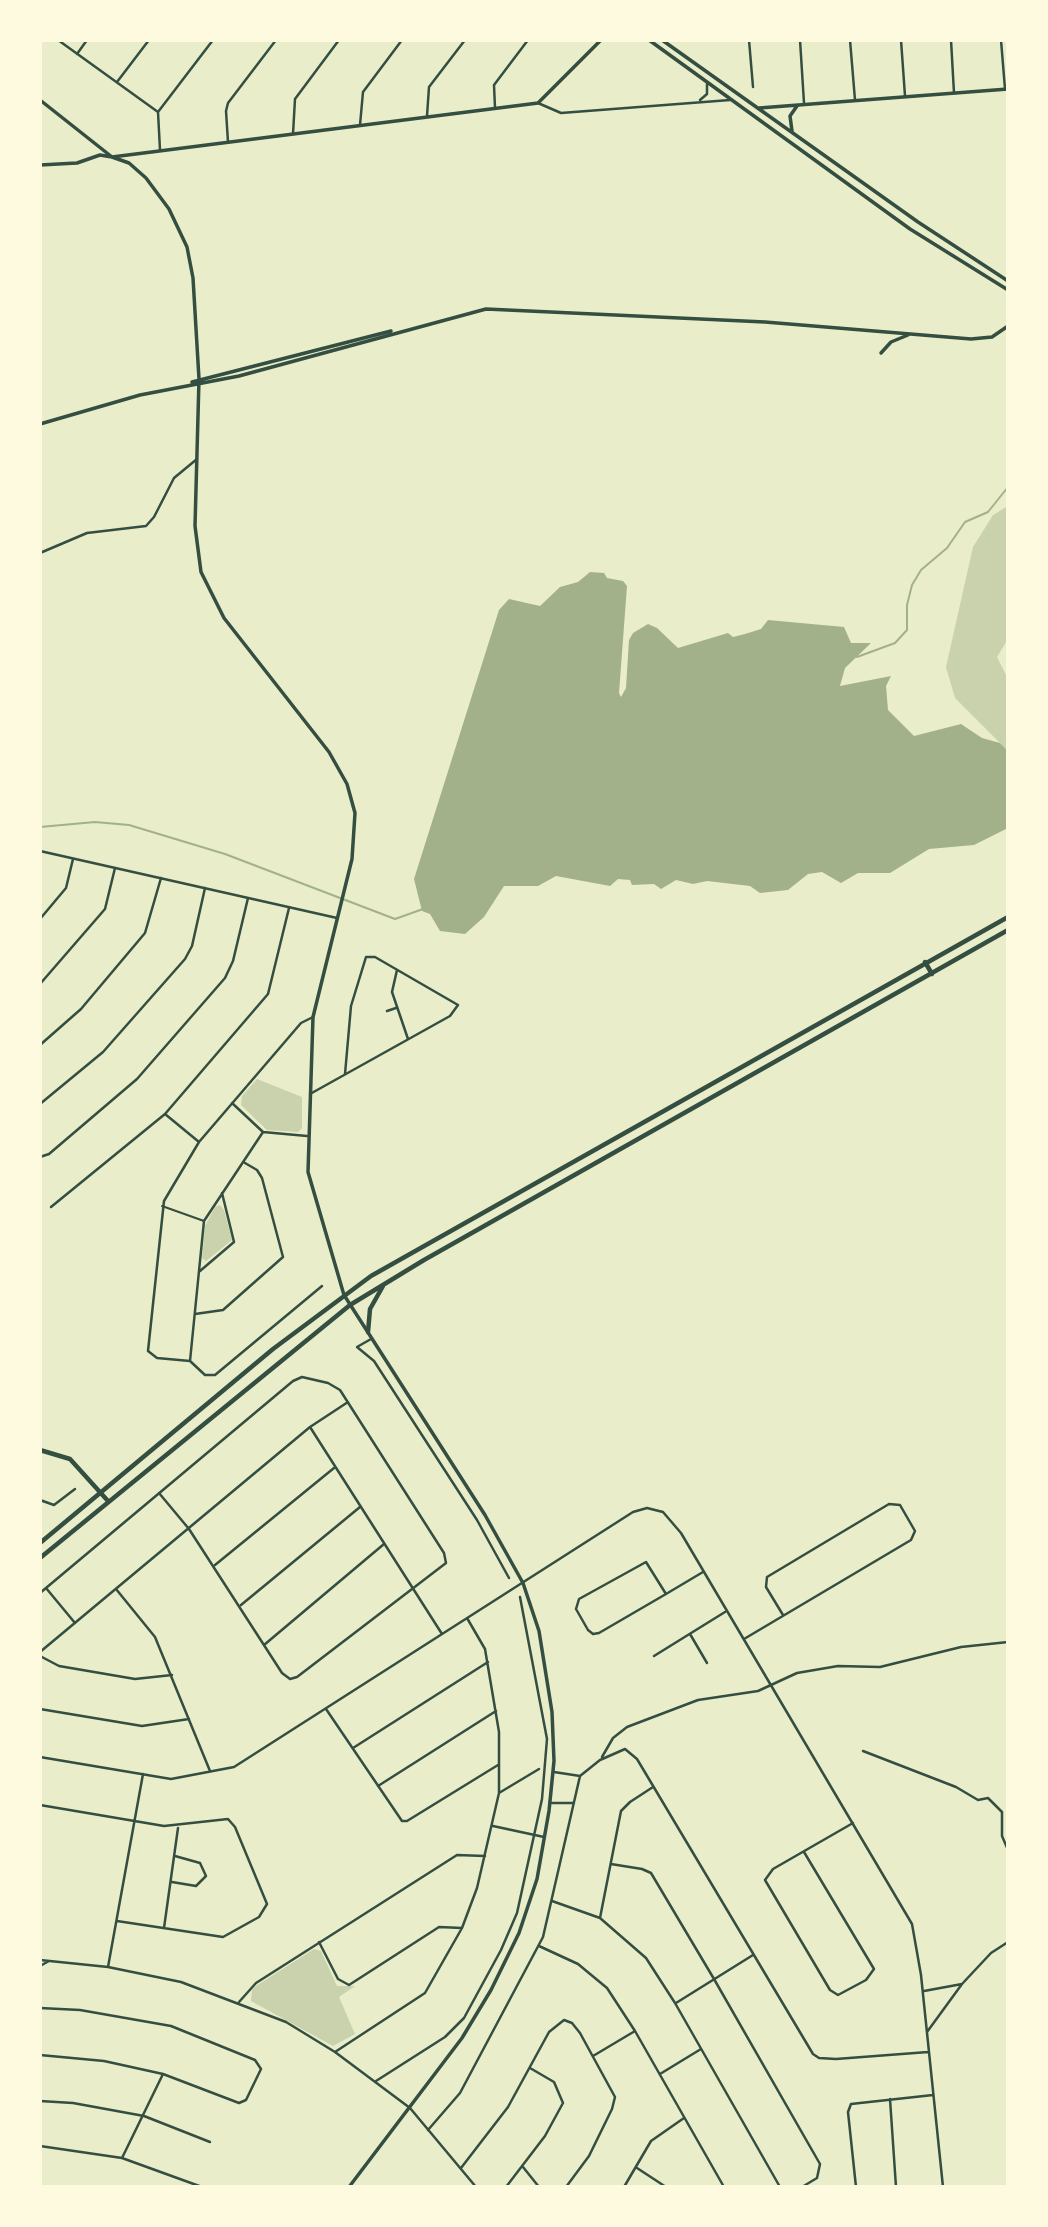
<!DOCTYPE html>
<style>
body{margin:0}
#map{position:relative;width:1048px;height:2227px;overflow:hidden;background:#e9edc9;font-family:"Source Sans 3",sans-serif}
canvas{display:block}
.frame{position:absolute;inset:0;border:42px solid #fefae0;pointer-events:none}
</style>
<div id="map">
<canvas width="1048" height="2227"></canvas>
<div class="frame"></div>
</div>
<script>
const c = document.querySelector('canvas').getContext('2d');
c.lineJoin = 'round';
function fill(path, color) { c.fillStyle = color; c.fill(path, 'evenodd'); }
const poly = rows => new Path2D(rows.map(r => 'M' + r).join(''));
function strokePath(path, color, width, dash) { c.strokeStyle = color; c.lineWidth = width; c.lineCap = dash ? 'butt' : 'round'; c.setLineDash(dash || []); c.stroke(path); }
fill(poly([
 [1008,506,1008,639,997,657,1008,679,1008,751,955,698,946,667,973,547,993,515],
 [257,1079,302,1097,302,1128,298,1132,267,1130,241,1105,242,1096],
 [220,1205,224,1210,232,1240,206,1261,202,1258,205,1226,215,1207],
 [314,1949,321,1951,337,1986,355,1986,339,1997,355,2034,333,2046,251,2001,252,1990,256,1986]
]), '#cad2ad');
fill(poly([
 [590,572,604,573,607,578,623,581,627,586,619,693,621,697,626,688,629,640,633,633,648,624,657,628,678,648,728,633,733,637,745,634,761,629,768,620,844,627,851,643,871,643,845,668,840,686,891,676,886,686,888,710,914,736,961,724,982,738,1000,743,1008,751,1008,828,974,845,929,849,890,873,858,873,841,883,822,872,808,874,788,890,760,893,750,886,707,881,693,884,676,880,661,889,654,884,632,885,630,880,618,879,610,886,556,876,538,886,504,886,484,917,465,934,440,931,430,914,422,911,414,879,499,610,509,599,540,606,560,587,578,582]
]), '#a3b18a');
strokePath(poly([
 [857,657,895,643,907,630,907,605,912,585,921,570,947,548,965,522,988,512,1008,487],
 [40,827,95,822,129,825,225,854,395,919,423,909]
]), '#a3b18a', 2);
strokePath(poly([
 [162,1206,204,1221]
]), '#344e41', 2);
strokePath(poly([
 [58,40,158,112],
 [749,40,753,87],
 [800,40,804,103],
 [850,40,855,100],
 [901,40,905,96],
 [951,40,954,93],
 [1001,40,1005,89],
 [77,54,87,40],
 [117,82,149,40],
 [700,100,707,94,707,84],
 [538,103,561,113,730,100],
 [495,108,494,85,528,40],
 [158,112,213,40],
 [158,112,160,150],
 [427,116,429,87,465,40],
 [360,125,363,92,402,40],
 [293,134,295,99,339,40],
 [228,142,226,111,228,103,276,40],
 [40,553,87,533,146,526,154,517,174,478,197,459],
 [40,851,337,918],
 [40,919,66,888,73,859],
 [397,970,392,992,408,1039],
 [40,984,105,909,115,868],
 [387,1011,396,1008],
 [40,1045,81,1009,145,933,161,878],
 [310,1094,450,1016,458,1005,375,957,366,957,351,1006,345,1074],
 [232,1103,263,1132,307,1136],
 [40,1104,103,1052,185,959,192,946,205,888],
 [165,1114,199,1142],
 [40,1157,49,1154,137,1079,225,978,233,961,248,898],
 [51,1207,165,1114,268,994,289,908],
 [200,1271,234,1242,222,1193],
 [195,1314,223,1310,283,1257,262,1178,257,1170,245,1163],
 [371,1339,357,1347,374,1361,477,1520,509,1578],
 [190,1361,157,1358,148,1351,164,1201,199,1142,301,1023,313,1017],
 [190,1361,204,1221,263,1132],
 [190,1361,205,1375,215,1375,322,1286],
 [310,1427,442,1634],
 [40,1500,54,1505,75,1489],
 [215,1565,334,1468],
 [46,1588,75,1623],
 [116,1589,155,1637,210,1771],
 [40,1593,293,1381,302,1377,328,1383,340,1390,444,1553,446,1563,297,1677,290,1679,282,1673,189,1529,159,1493],
 [666,1594,646,1562,579,1599,576,1609,588,1630,593,1634,599,1633,666,1594,703,1572],
 [241,1605,360,1507],
 [690,1634,707,1663],
 [744,1639,911,1540,915,1531,900,1505,889,1504,767,1577,766,1587,783,1615],
 [264,1645,384,1544],
 [40,1652,310,1427,348,1402],
 [40,1656,59,1666,135,1679,172,1675],
 [654,1656,725,1612],
 [40,1709,142,1726,189,1719],
 [326,1709,402,1821,407,1821,498,1765],
 [353,1748,488,1662],
 [863,1751,956,1787,978,1800,988,1798,1002,1812,1002,1836,1008,1850],
 [40,1757,171,1779,234,1767,633,1512,647,1508,663,1512,681,1533,912,1924,921,1975,943,2187],
 [602,1757,613,1738,627,1727,698,1700,758,1691,797,1673,838,1666,880,1667,961,1647,1008,1642],
 [554,1772,580,1776],
 [378,1786,496,1711],
 [499,1793,539,1769],
 [550,1803,573,1803],
 [40,1805,164,1826,228,1819,235,1827,267,1904,259,1917,223,1937,117,1921],
 [493,1826,544,1837],
 [804,1852,874,1969,866,1980,838,1995,830,1990,765,1880,773,1869,853,1823],
 [611,1864,642,1869,651,1873,714,1979,820,2164,817,2178,802,2187],
 [172,1882,196,1886,206,1876,200,1863,175,1856],
 [552,1901,600,1918,646,1958,675,2003,780,2187],
 [600,1918,621,1811,630,1802,653,1787],
 [164,1928,178,1828],
 [319,1942,338,1979,349,1985,439,1927,462,1928],
 [539,1946,578,1964,607,1988,635,2031,724,2187],
 [40,1960,108,1967,181,1982,286,2022,335,2052,410,2108,476,2187],
 [40,1966,49,1961],
 [108,1967,143,1774],
 [924,1991,962,1984],
 [239,2002,256,1983,457,1855,485,1856],
 [676,2003,753,1955],
 [40,2008,80,2010,171,2026,255,2060,261,2069,246,2100,239,2103,163,2074,104,2061,40,2055],
 [927,2032,962,1984,991,1953,1008,1942],
 [335,2052,425,1993,462,1928,477,1888,499,1793,499,1732,485,1649,467,1618],
 [593,2056,635,2031],
 [660,2074,701,2049],
 [376,2081,445,2037,464,2018,501,1950,517,1913,542,1799,547,1739,520,1597],
 [890,2099,896,2187],
 [40,2101,73,2103,144,2116,210,2142],
 [428,2130,460,2093,543,1937,580,1776,600,1760,625,1749,637,1759,813,2054,819,2058,836,2059,928,2052],
 [40,2146,122,2158,202,2187],
 [122,2158,163,2074],
 [523,2167,539,2187],
 [461,2168,508,2107,549,2032,564,2020,572,2023,580,2033,615,2097,612,2109,589,2156,566,2187],
 [637,2168,666,2187],
 [506,2187,545,2136,563,2103,554,2082,530,2068],
 [624,2187,651,2141,684,2118],
 [856,2187,848,2112,851,2104,933,2095]
]), '#344e41', 2.5);
strokePath(poly([
 [649,40,910,229,1008,290],
 [662,40,918,222,1008,281],
 [40,100,112,157,129,163,146,178,169,209,187,247,193,278,199,379,195,526,201,572,224,618,329,752,347,784,355,813,352,859,313,1017,308,1172,344,1295,485,1515,523,1583,539,1631,552,1712,554,1761,549,1811,537,1879,519,1933,491,1990,462,2038,349,2187],
 [759,108,1008,89],
 [792,131,790,116,797,106],
 [40,165,77,163,100,155,112,157,538,103,601,40],
 [881,353,891,342,908,335],
 [192,382,391,331],
 [40,424,140,395,239,376,486,309,765,322,971,339,992,337,1008,326]
]), '#344e41', 3.5);
strokePath(poly([
 [925,962,932,974],
 [368,1332,370,1309,383,1286],
 [40,1450,70,1459,108,1501],
 [40,1543,273,1349,371,1276,1008,917],
 [40,1558,350,1305,424,1260,1008,930]
]), '#344e41', 4.5);
</script>
